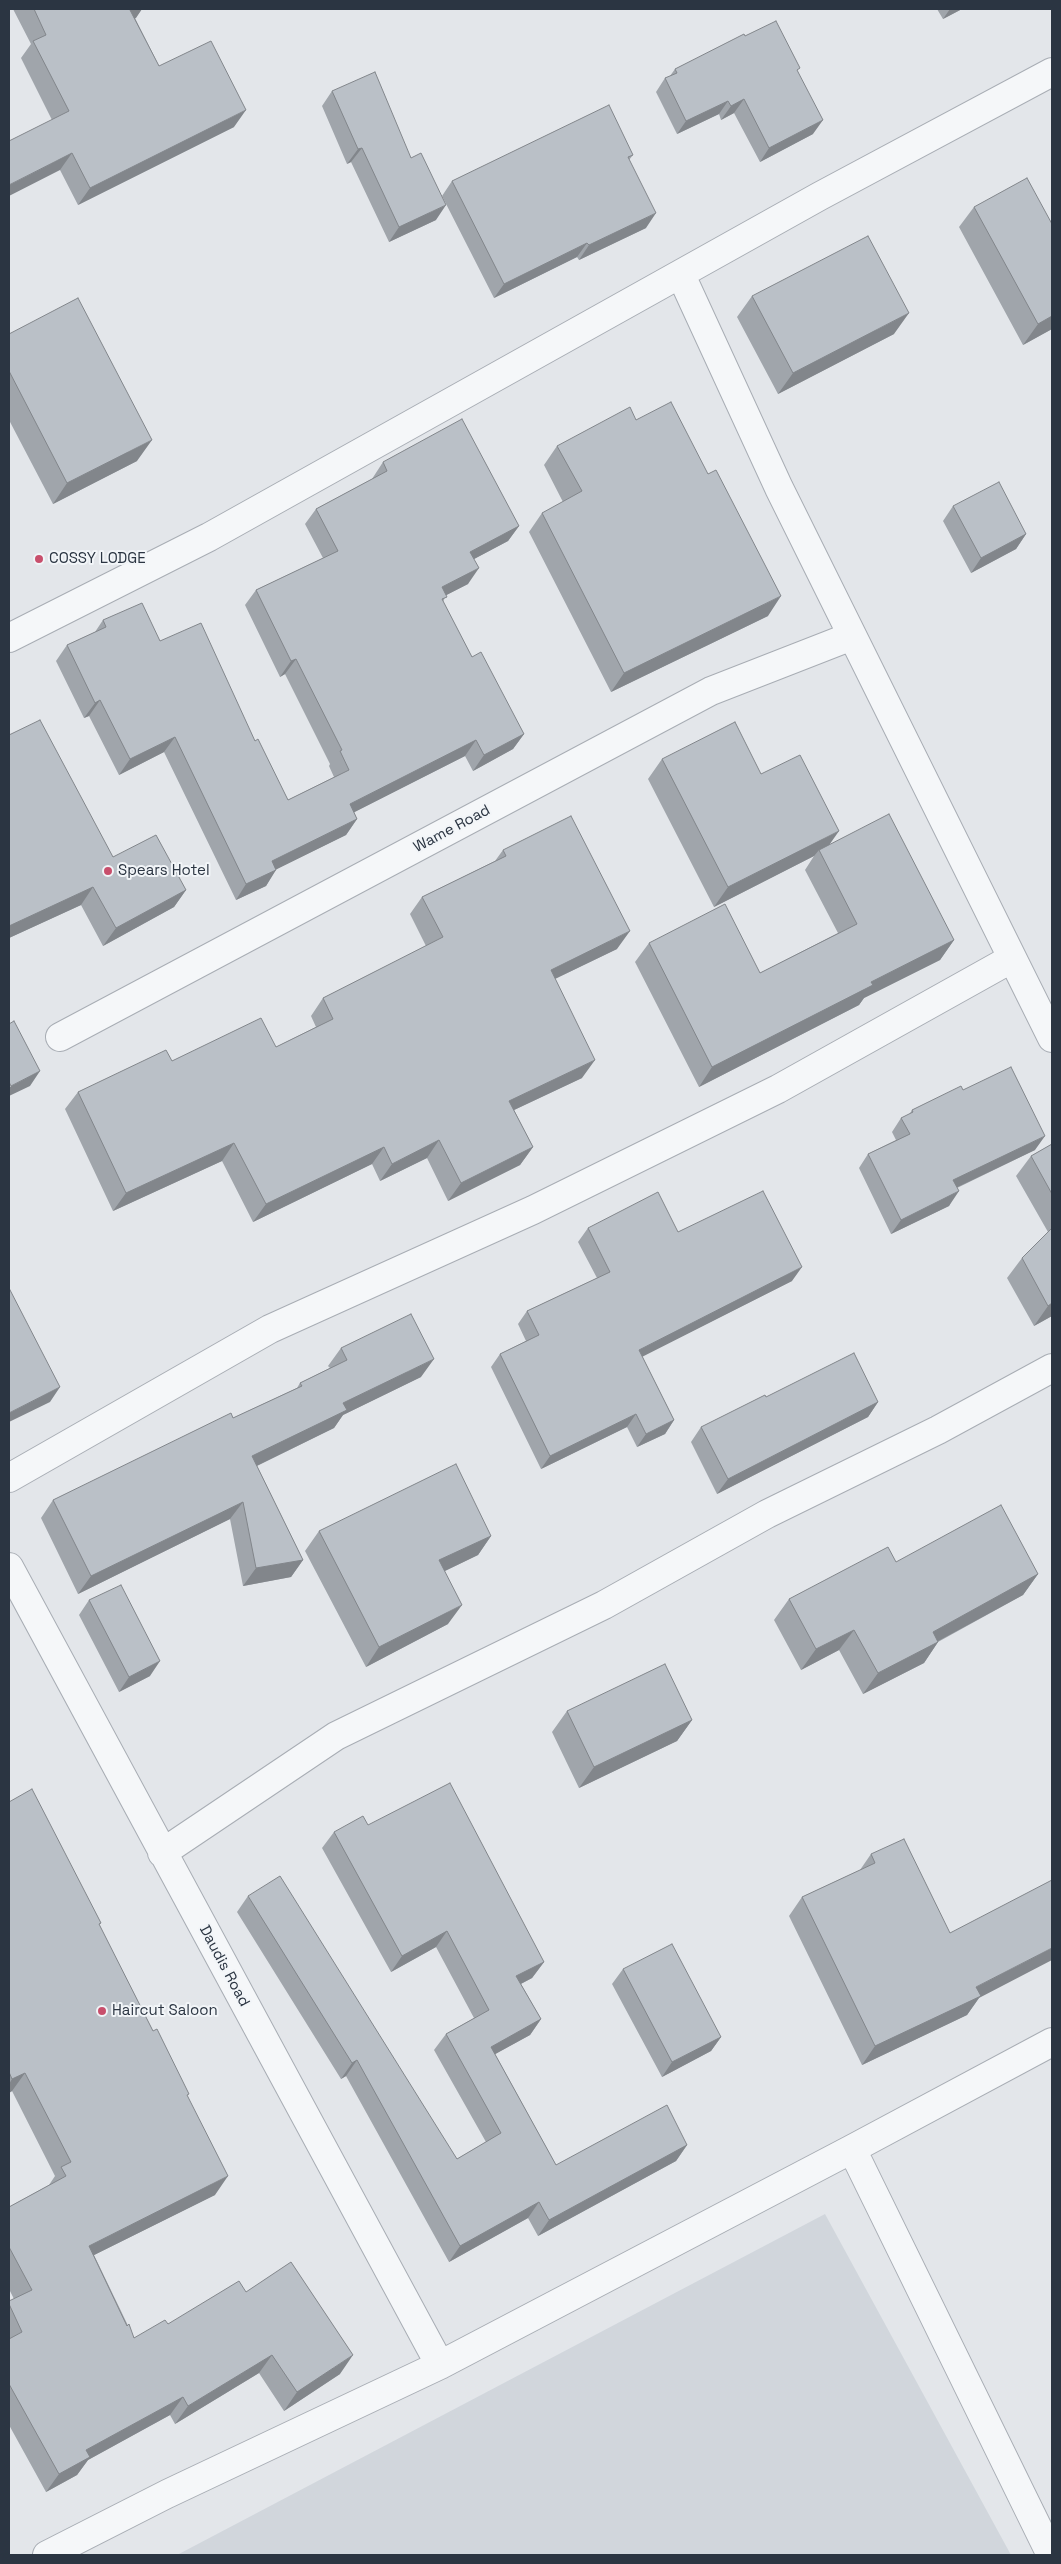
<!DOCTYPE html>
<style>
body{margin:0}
#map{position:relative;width:1061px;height:2564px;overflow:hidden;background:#e3e6ea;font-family:"Space Grotesk",sans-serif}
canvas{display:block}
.frame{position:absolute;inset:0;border:10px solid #2b3542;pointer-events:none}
</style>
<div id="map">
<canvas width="1061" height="2564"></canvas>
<div class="frame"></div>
</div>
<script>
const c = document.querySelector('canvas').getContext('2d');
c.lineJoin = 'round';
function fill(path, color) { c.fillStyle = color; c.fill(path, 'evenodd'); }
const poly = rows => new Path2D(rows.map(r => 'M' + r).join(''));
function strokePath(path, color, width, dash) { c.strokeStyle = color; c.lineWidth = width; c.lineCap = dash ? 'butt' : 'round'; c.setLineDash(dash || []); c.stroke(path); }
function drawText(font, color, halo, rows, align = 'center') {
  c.font = font + ' "Space Grotesk",sans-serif'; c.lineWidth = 4; c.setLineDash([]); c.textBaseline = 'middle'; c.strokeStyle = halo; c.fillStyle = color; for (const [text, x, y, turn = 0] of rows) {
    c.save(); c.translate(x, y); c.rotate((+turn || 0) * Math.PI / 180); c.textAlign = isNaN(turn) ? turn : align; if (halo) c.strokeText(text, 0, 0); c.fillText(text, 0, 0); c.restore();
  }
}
fill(poly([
 [825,2214,1011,2555,177,2555]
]), '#d1d6dc');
const minor = poly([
 [681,275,779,488,1052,1038],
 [9,638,209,537,820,196,1052,72],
 [60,1037,711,691,852,636],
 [9,1478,270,1329,533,1210,778,1089,1011,959],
 [9,1567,440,2365],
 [162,1853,336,1736,604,1605,767,1514,938,1430,1052,1368],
 [852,2149,1051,2555],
 [47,2555,167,2494,440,2365,852,2149,1052,2042]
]);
strokePath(minor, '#a8adb4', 30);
strokePath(minor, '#f5f7f9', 28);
fill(poly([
 [13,9,142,9,135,18,159,66,234,127,78,205,60,170,52,120,21,58,31,44],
 [937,9,962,9,943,19],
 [745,36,798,72,813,134,760,162,734,113,721,120,719,114,677,134,656,92,665,78,670,76,675,69],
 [332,91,436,220,389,242,351,162,347,164,322,106],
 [633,155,629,160,646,228,579,260,577,257,494,298,442,196,452,181],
 [974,207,1052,224,1052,329,1023,345,959,227],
 [752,296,894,334,778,394,737,317],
 [9,334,137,461,53,504,9,420],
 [636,420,708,474,768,616,611,692,529,532,542,513,563,502,544,465,557,446],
 [383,462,519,526,508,541,474,559,468,584,446,595,443,602,472,657,524,734,513,749,473,771,465,756,354,812,357,819,346,835,276,869,266,886,236,900,164,752,119,775,89,716,84,718,56,661,67,645,95,632,103,620,160,641,255,741,288,800,334,777,329,766,330,764,285,674,280,677,245,605,256,590,323,558,305,524,316,509,372,479],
 [953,506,1026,534,1016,549,971,573,943,521],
 [9,735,113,857,186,890,174,907,103,946,81,905,9,938],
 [662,759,761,774,829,844,954,940,940,960,864,998,859,1005,699,1087,635,962,649,943,760,973,838,933,805,870,814,856,714,907,648,779],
 [503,850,617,949,555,979,582,1078,514,1110,533,1147,520,1165,448,1201,427,1158,380,1181,372,1164,253,1222,222,1161,113,1211,65,1109,78,1092,172,1061,276,1047,316,1027,311,1016,323,998,426,946,410,914,422,897,495,861],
 [963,1090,1035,1150,957,1188,949,1206,891,1234,859,1168,868,1154,896,1140,892,1132,901,1118,909,1115,912,1110],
 [1052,1144,1052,1316,1034,1326,1007,1278,1022,1258,1048,1232,1016,1176,1031,1156],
 [588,1228,678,1232,792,1281,642,1356,674,1420,665,1434,637,1447,627,1427,541,1469,491,1367,500,1354,526,1341,518,1324,527,1311,597,1278,578,1242],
 [341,1348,421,1377,343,1415,334,1428,257,1466,303,1560,291,1577,243,1586,230,1519,78,1594,41,1518,53,1500,233,1418,297,1388,300,1383,330,1368,328,1366],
 [878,1402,868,1417,717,1494,691,1442,701,1427],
 [319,1531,491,1536,478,1555,445,1571,448,1624,366,1667,305,1551],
 [896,1562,1038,1574,1023,1595,938,1642,924,1663,863,1694,839,1650,801,1670,774,1620,789,1599],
 [89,1600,150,1676,119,1692,79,1615],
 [567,1711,692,1720,677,1741,579,1788,552,1732],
 [9,1802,101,1923,99,1925,153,2031,187,2096,215,2195,94,2255,134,2338,246,2292,340,2374,284,2411,259,2373,175,2424,170,2415,88,2460,77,2475,46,2492,9,2425,9,2301,14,2299,9,2289,9,2207,49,2185,55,2176,12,2091,9,2093],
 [368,1825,544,1962,532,1978,521,1984,541,2019,530,2035,495,2054,556,2165,687,2145,676,2161,538,2236,528,2218,449,2262,346,2076,341,2079,237,1912,248,1896,457,2159,486,2142,434,2050,446,2034,474,2018,436,1947,391,1972,322,1848,334,1832],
 [871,1854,950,1933,979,1998,967,2015,862,2065,789,1916,802,1897,860,1870],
 [623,1969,721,2037,711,2051,662,2077,612,1984]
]), '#a0a5ab');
fill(poly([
 [133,9,142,9,136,18,118,27,130,10],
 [950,9,962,9,943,19],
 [744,99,734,113,721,120,731,106],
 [728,101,719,114,677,134,686,121],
 [246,110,234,127,78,205,90,188],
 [823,120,813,134,760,162,769,148],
 [362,148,351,162,347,164,358,149],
 [72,153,60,170,9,196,9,185],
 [446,205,436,220,389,242,399,227],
 [656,213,646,228,579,260,589,245],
 [587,243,577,257,494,298,504,284],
 [909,313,894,334,778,394,793,373],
 [1052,316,1052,329,1023,345,1038,324],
 [152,440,137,461,53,504,67,483],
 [519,526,508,541,459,567,470,552],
 [1026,534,1016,549,971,573,981,558],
 [479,568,468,584,431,603,442,587],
 [781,596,768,616,611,692,624,673],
 [296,659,285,674,280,677,291,661],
 [100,700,89,716,84,718,95,703],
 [524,734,513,749,473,771,484,755],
 [175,737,164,752,119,775,130,759],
 [476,740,465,756,339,820,350,804],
 [357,819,346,835,261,877,272,861],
 [839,831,825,851,819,850,814,856,714,907,728,887],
 [276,870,266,886,236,900,246,884],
 [93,887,81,905,9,938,9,926],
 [186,890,174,907,103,946,116,928],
 [630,931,617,949,538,987,551,970],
 [954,940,940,960,864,998,859,1005,699,1087,712,1067,871,982],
 [595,1060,582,1078,497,1118,509,1101],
 [40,1071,30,1086,9,1096,9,1088,11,1086],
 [1045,1136,1035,1150,943,1194,953,1180],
 [439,1140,427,1158,380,1181,392,1164],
 [234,1143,222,1161,113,1211,126,1193],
 [384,1147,372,1164,253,1222,266,1204],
 [533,1147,520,1165,448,1201,461,1183],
 [959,1191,949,1206,891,1234,901,1220],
 [802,1267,792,1281,630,1363,639,1350],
 [1052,1303,1052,1316,1034,1326,1048,1306],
 [434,1359,421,1377,343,1415,334,1428,240,1474,252,1456,343,1403],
 [60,1387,50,1402,9,1422,9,1413],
 [878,1402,868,1417,717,1494,728,1479],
 [636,1414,627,1427,541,1469,550,1456],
 [674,1420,665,1434,637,1447,646,1434],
 [243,1502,230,1519,78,1594,91,1576],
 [491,1536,478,1555,426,1580,439,1560],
 [303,1560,291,1577,243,1586,256,1568],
 [1038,1574,1023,1595,918,1652,933,1632],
 [462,1605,448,1624,366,1667,379,1647],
 [854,1630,839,1650,801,1670,816,1649],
 [938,1642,924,1663,863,1694,878,1673],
 [160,1661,150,1676,119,1692,129,1677],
 [692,1720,677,1741,579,1788,594,1767],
 [447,1931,436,1947,391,1972,402,1956],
 [1052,1948,1052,1960,979,1998,967,2015,862,2065,875,2046,976,1987],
 [544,1962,532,1978,505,1992,516,1976],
 [541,2019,530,2035,479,2063,491,2047],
 [721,2037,711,2051,662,2077,672,2062],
 [357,2060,346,2076,341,2079,352,2063],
 [25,2073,12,2091,9,2093,9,2084,12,2079],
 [687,2145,676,2161,538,2236,549,2220],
 [228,2176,215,2195,76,2264,89,2246],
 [539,2202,528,2218,449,2262,460,2246],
 [272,2355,259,2373,175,2424,188,2406],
 [353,2355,340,2374,284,2411,297,2392],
 [183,2397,170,2415,88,2460,77,2475,46,2492,59,2474,86,2450]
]), '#82868b');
const building = poly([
 [34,9,133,9,130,10,159,66,211,41,246,110,90,188,72,153,9,185,9,141,69,111,33,41,46,35,34,9],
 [776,21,800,68,797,70,823,120,769,148,744,99,731,106,728,101,686,121,665,78,677,73,675,69,744,34,745,36,776,21],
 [375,72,411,158,421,153,446,205,399,227,362,148,358,149,332,91,375,72],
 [609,105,633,155,628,157,656,213,589,245,587,243,504,284,452,181,609,105],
 [1027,178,1052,224,1052,316,1038,324,974,207,1027,178],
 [868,236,909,313,793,373,752,296,868,236],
 [78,298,152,440,67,483,9,371,9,334,78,298],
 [671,402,708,474,716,470,781,596,624,673,542,513,582,491,557,446,630,407,636,420,671,402],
 [462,419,519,526,470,552,479,568,442,587,447,597,442,599,472,657,481,652,524,734,484,755,476,740,350,804,357,819,272,861,276,870,246,884,175,737,130,759,100,700,95,703,67,645,106,627,103,620,142,603,160,641,201,623,255,741,258,739,288,800,349,770,340,751,342,750,296,659,291,661,256,590,338,551,316,509,387,471,383,462,462,419],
 [999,482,1026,534,981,558,953,506,999,482],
 [40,720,113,857,156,835,186,890,116,928,93,887,9,926,9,735,40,720],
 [735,722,761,774,800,755,839,831,728,887,662,759,735,722],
 [889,814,954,940,871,982,873,985,712,1067,649,943,725,904,760,973,857,924,819,850,889,814],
 [571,816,630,931,551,970,595,1060,509,1101,533,1147,461,1183,439,1140,392,1164,384,1147,266,1204,234,1143,126,1193,78,1092,166,1050,172,1061,261,1018,276,1047,333,1019,323,998,443,937,422,897,506,856,503,850,571,816],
 [14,1021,40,1071,11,1086,9,1082,9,1024,14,1021],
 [1011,1067,1045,1136,953,1180,959,1191,901,1220,868,1154,910,1134,901,1118,913,1112,912,1110,961,1086,963,1090,1011,1067],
 [1052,1144,1052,1194,1031,1156,1052,1144],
 [763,1191,802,1267,639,1350,674,1420,646,1434,636,1414,550,1456,500,1354,539,1335,527,1311,610,1272,588,1228,658,1192,678,1232,763,1191],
 [1052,1228,1052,1303,1048,1306,1022,1258,1052,1228],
 [9,1288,60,1387,9,1413,9,1288],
 [411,1314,434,1359,343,1403,347,1410,252,1456,303,1560,256,1568,243,1502,91,1576,53,1500,231,1413,233,1418,302,1386,300,1383,347,1360,341,1348,411,1314],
 [854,1353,878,1402,728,1479,701,1427,765,1395,766,1397,854,1353],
 [456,1464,491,1536,439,1560,462,1605,379,1647,319,1531,456,1464],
 [1001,1505,1038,1574,933,1632,938,1642,878,1673,854,1630,816,1649,789,1599,888,1547,896,1562,1001,1505],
 [121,1585,160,1661,129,1677,89,1600,121,1585],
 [665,1664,692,1720,594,1767,567,1711,665,1664],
 [450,1783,544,1962,516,1976,541,2019,491,2047,556,2165,667,2105,687,2145,549,2220,539,2202,460,2246,357,2060,352,2063,248,1896,280,1876,457,2159,501,2133,446,2034,489,2010,447,1931,402,1956,334,1832,363,1816,368,1825,450,1783],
 [32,1789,101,1923,99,1924,153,2031,157,2029,189,2094,187,2095,228,2176,89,2246,127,2326,129,2324,134,2338,165,2320,168,2324,239,2281,246,2292,291,2262,353,2355,297,2392,272,2355,188,2406,183,2397,86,2450,90,2457,59,2474,9,2384,9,2339,22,2332,9,2304,9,2301,32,2290,9,2247,9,2207,66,2176,61,2167,71,2162,25,2073,12,2079,9,2072,9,1802,32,1789],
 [904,1839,950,1933,1052,1880,1052,1948,976,1987,981,1996,875,2046,802,1897,875,1863,871,1854,904,1839],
 [672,1944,721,2037,672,2062,623,1969,672,1944]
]);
fill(building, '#bac0c7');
strokePath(building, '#82868b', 1);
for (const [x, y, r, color] of [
 [39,559,5,"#c84f6c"],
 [108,871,5,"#c84f6c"],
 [102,2011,5,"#c84f6c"]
]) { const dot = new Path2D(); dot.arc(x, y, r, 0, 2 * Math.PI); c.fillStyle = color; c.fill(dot); strokePath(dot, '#f2f5f8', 2); }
drawText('15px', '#2b3542', '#f2f5f8', [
 ["COSSY LODGE",49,559],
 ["Spears Hotel",118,871],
 ["Haircut Saloon",112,2011]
], 'left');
drawText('15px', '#2b3542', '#f2f5f8', [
 ["Wame Road",452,829,-28],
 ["Daudis Road",224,1966,62]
]);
</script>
